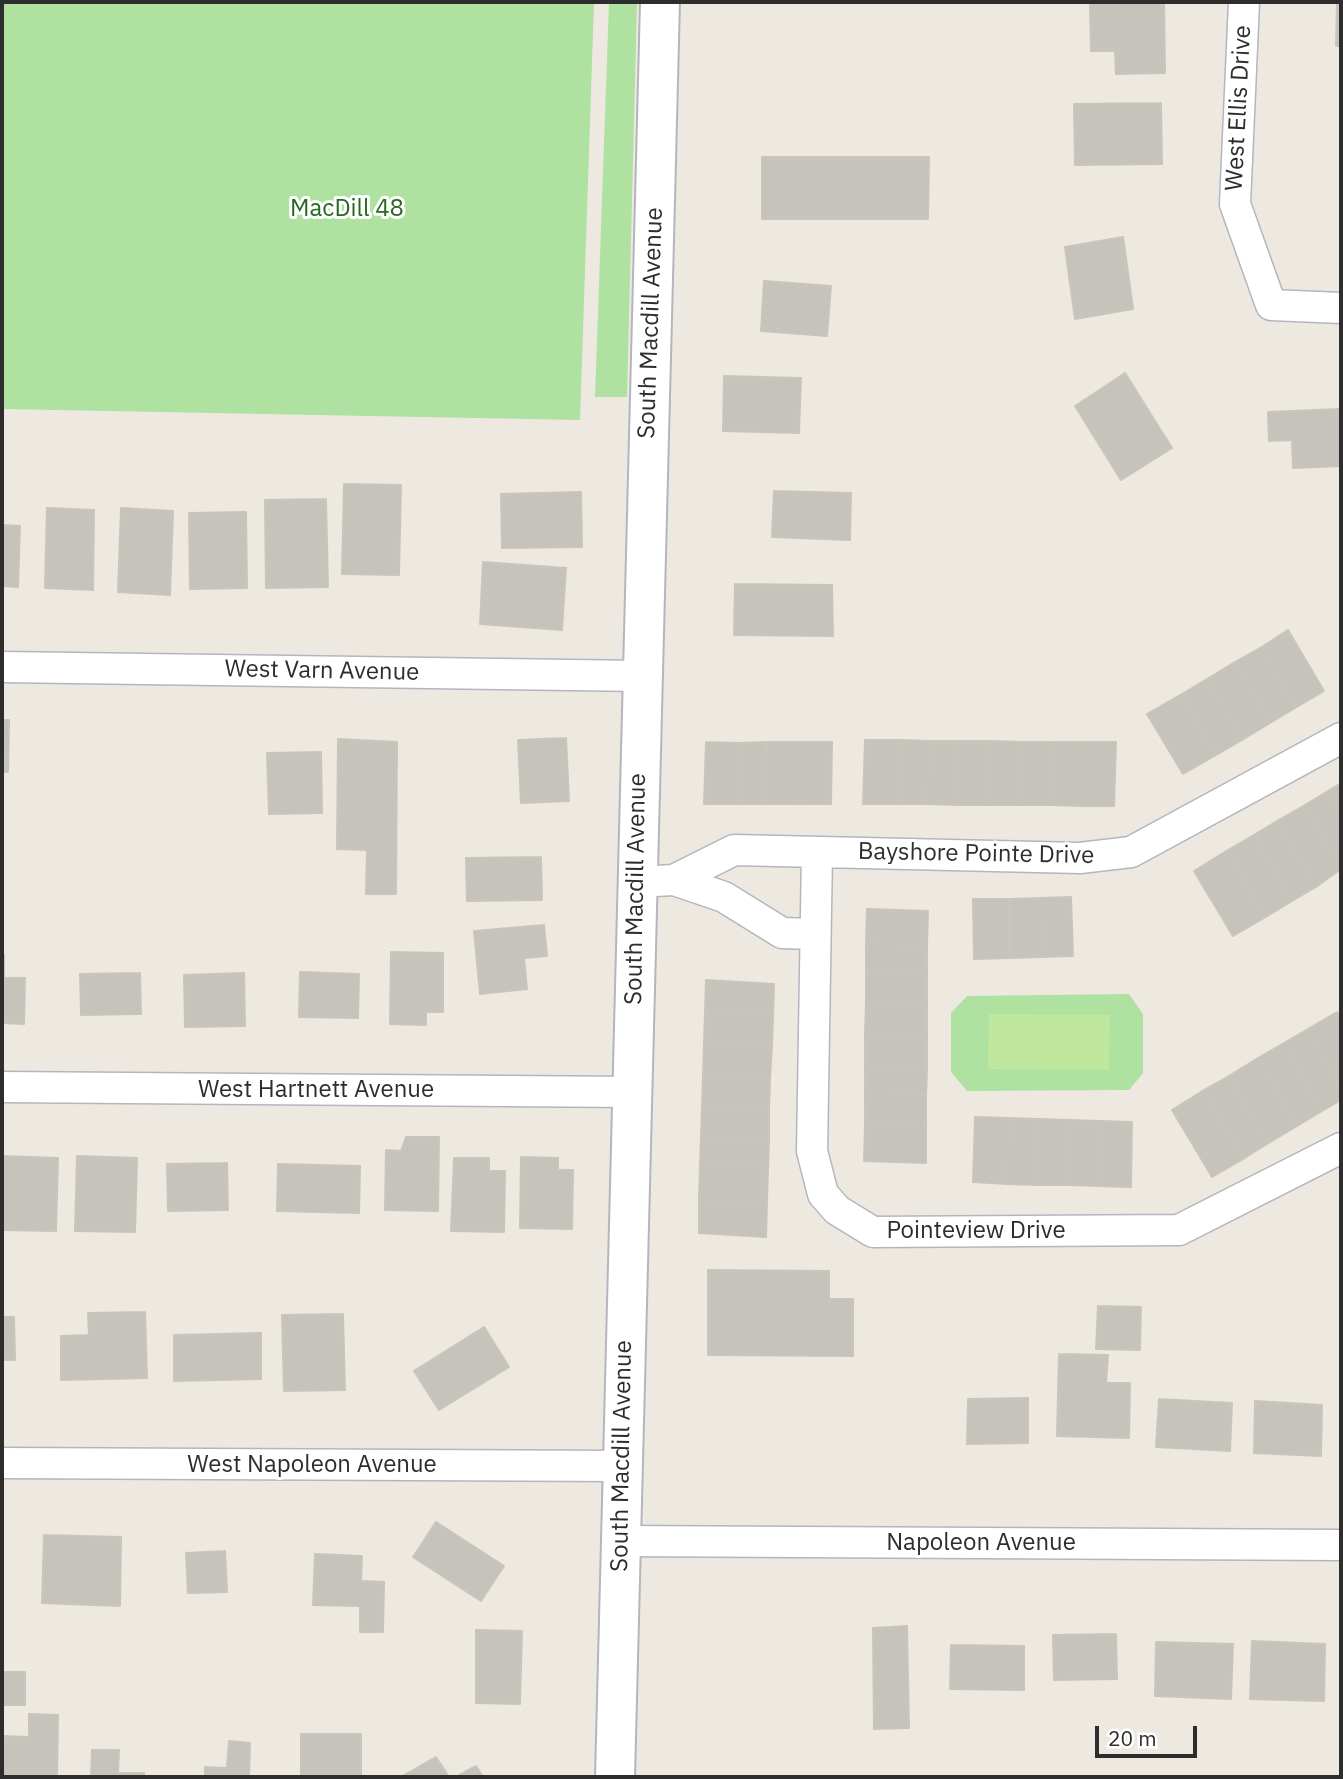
<!DOCTYPE html>
<style>
body{margin:0}
#map{position:relative;width:1343px;height:1779px;overflow:hidden;background:#ede9e1;font-family:"IBM Plex Sans",sans-serif}
canvas{display:block}
.frame{position:absolute;inset:0;border:4px solid #2d2d2d;pointer-events:none}
.scale{position:absolute;left:1095px;top:1726px;width:102px;height:32px;box-sizing:border-box;border:4px solid #2d2d2d;border-top:0;padding-left:9px;font-size:21px;line-height:24px;white-space:nowrap;color:#2d2d2d;-webkit-text-stroke:5px #fff;paint-order:stroke}
</style>
<div id="map">
<canvas width="1343" height="1779"></canvas>
<div class="frame"></div>
<div class="scale">20 m</div>
</div>
<script>
const c = document.querySelector('canvas').getContext('2d');
c.lineJoin = 'round';
function fill(path, color) { c.fillStyle = color; c.fill(path, 'evenodd'); }
const poly = rows => new Path2D(rows.map(r => 'M' + r).join(''));
function strokePath(path, color, width, dash) { c.strokeStyle = color; c.lineWidth = width; c.lineCap = dash ? 'butt' : 'round'; c.setLineDash(dash || []); c.stroke(path); }
function drawText(font, color, halo, rows, align = 'center') {
  c.font = font + ' "IBM Plex Sans",sans-serif'; c.lineWidth = 6; c.setLineDash([]); c.textBaseline = 'middle'; c.strokeStyle = halo; c.fillStyle = color; for (const [text, x, y, turn = 0] of rows) {
    c.save(); c.translate(x, y); c.rotate((+turn || 0) * Math.PI / 180); c.textAlign = isNaN(turn) ? turn : align; if (halo) c.strokeText(text, 0, 0); c.fillText(text, 0, 0); c.restore();
  }
}
fill(poly([
 [2,2,594,2,580,420,2,409],
 [609,2,637,2,627,397,595,397],
 [1129,994,1143,1014,1143,1073,1129,1090,967,1091,951,1072,951,1013,967,996]
]), '#afe1a0');
fill(poly([
 [989,1014,1110,1015,1109,1070,988,1069]
]), '#bfe79d');
const building = poly([
 [1337,2,1341,2,1341,46,1336,46,1337,2],
 [1164,3,1165,73,1116,74,1115,51,1091,51,1090,4,1164,3],
 [1161,103,1162,164,1075,165,1074,104,1161,103],
 [762,157,929,157,928,219,762,219,762,157],
 [1123,237,1133,309,1075,319,1065,247,1123,237],
 [764,281,831,286,827,336,761,331,764,281],
 [1125,373,1172,448,1121,480,1075,406,1125,373],
 [724,376,801,378,799,433,723,431,724,376],
 [1341,409,1341,466,1293,468,1292,440,1269,441,1268,412,1341,409],
 [344,484,401,485,399,575,342,574,344,484],
 [774,491,851,493,850,540,772,537,774,491],
 [581,492,582,547,502,548,501,494,581,492],
 [326,499,328,587,266,588,265,500,326,499],
 [47,508,94,510,93,590,45,588,47,508],
 [121,508,173,511,170,595,118,592,121,508],
 [246,512,247,588,190,589,189,513,246,512],
 [2,525,20,526,18,587,2,586,2,525],
 [483,562,566,568,562,630,480,624,483,562],
 [735,584,832,585,833,636,734,635,735,584],
 [1288,630,1324,691,1295,708,1260,648,1288,630],
 [1260,648,1295,708,1270,723,1235,662,1260,648],
 [1235,662,1270,723,1242,740,1207,679,1235,662],
 [1207,679,1242,740,1216,755,1182,694,1207,679],
 [1182,694,1216,755,1183,774,1147,714,1182,694],
 [2,720,9,720,8,772,2,772,2,720],
 [566,738,569,801,521,803,518,740,566,738],
 [338,739,397,742,396,894,366,894,367,850,337,849,338,739],
 [865,740,899,740,897,804,863,804,865,740],
 [899,740,930,741,927,804,897,804,899,740],
 [930,741,959,741,958,805,927,804,930,741],
 [959,741,990,741,989,805,958,805,959,741],
 [990,741,1022,742,1021,805,989,805,990,741],
 [706,742,739,743,738,804,704,804,706,742],
 [767,742,800,742,800,804,766,804,767,742],
 [767,742,766,804,738,804,739,743,767,742],
 [800,742,832,742,831,804,800,804,800,742],
 [1022,742,1051,742,1051,805,1021,805,1022,742],
 [1051,742,1080,742,1080,806,1051,805,1051,742],
 [1080,742,1116,742,1114,806,1080,806,1080,742],
 [321,752,322,813,269,814,267,753,321,752],
 [1341,783,1341,813,1328,791,1341,783],
 [1328,791,1341,813,1341,869,1305,805,1328,791],
 [1305,805,1341,869,1316,887,1277,821,1305,805],
 [1277,821,1316,887,1292,901,1254,835,1277,821],
 [1254,835,1292,901,1264,918,1228,850,1254,835],
 [1228,850,1264,918,1233,936,1194,871,1228,850],
 [541,857,542,900,467,901,466,858,541,857],
 [1071,897,1073,956,1041,957,1040,898,1071,897],
 [1040,898,1041,957,1009,958,1009,899,1040,898],
 [973,899,1009,899,1009,958,974,959,973,899],
 [867,909,928,911,927,946,866,943,867,909],
 [544,925,547,956,524,958,527,989,480,994,474,931,544,925],
 [866,943,927,946,927,974,866,972,866,943],
 [391,952,443,953,443,1012,426,1012,426,1025,390,1024,391,952],
 [2,955,4,955,4,978,25,978,24,1024,2,1023,2,955],
 [300,972,359,974,358,1018,299,1017,300,972],
 [866,972,927,974,927,1004,866,1004,866,972],
 [140,973,141,1014,81,1015,80,974,140,973],
 [244,973,245,1026,185,1027,184,975,244,973],
 [706,980,774,984,773,1016,705,1012,706,980],
 [866,1004,927,1004,927,1034,865,1033,866,1004],
 [705,1012,773,1016,772,1046,704,1043,705,1012],
 [1337,1012,1341,1019,1341,1089,1308,1029,1337,1012],
 [1308,1029,1341,1089,1341,1100,1322,1111,1284,1043,1308,1029],
 [865,1033,927,1034,927,1069,865,1068,865,1033],
 [704,1043,772,1046,770,1079,703,1076,704,1043],
 [1284,1043,1322,1111,1297,1126,1258,1058,1284,1043],
 [1258,1058,1297,1126,1267,1144,1229,1076,1258,1058],
 [865,1068,927,1069,926,1095,865,1096,865,1068],
 [703,1076,770,1079,769,1109,702,1107,703,1076],
 [1229,1076,1267,1144,1243,1159,1204,1090,1229,1076],
 [1204,1090,1243,1159,1212,1177,1172,1110,1204,1090],
 [926,1095,926,1127,865,1126,865,1096,926,1095],
 [702,1107,769,1109,769,1140,701,1137,702,1107],
 [975,1117,1009,1118,1007,1184,973,1182,975,1117],
 [1009,1118,1038,1119,1036,1185,1007,1184,1009,1118],
 [1038,1119,1070,1120,1069,1185,1036,1185,1038,1119],
 [1070,1120,1100,1121,1098,1186,1069,1185,1070,1120],
 [1100,1121,1132,1122,1131,1187,1098,1186,1100,1121],
 [865,1126,926,1127,926,1163,864,1161,865,1126],
 [406,1137,439,1137,438,1211,385,1210,386,1150,401,1151,406,1137],
 [701,1137,769,1140,768,1168,700,1166,701,1137],
 [2,1156,58,1158,56,1231,2,1230,2,1156],
 [77,1156,137,1158,135,1232,75,1231,77,1156],
 [521,1157,558,1158,558,1170,573,1170,572,1229,520,1228,521,1157],
 [454,1158,489,1158,489,1171,505,1171,504,1232,451,1231,454,1158],
 [227,1163,228,1210,168,1211,167,1164,227,1163],
 [278,1164,360,1166,359,1213,277,1211,278,1164],
 [700,1166,768,1168,767,1201,699,1200,700,1166],
 [699,1200,767,1201,766,1237,699,1233,699,1200],
 [708,1270,829,1271,829,1299,853,1299,853,1356,708,1355,708,1270],
 [1098,1306,1141,1307,1140,1350,1096,1349,1098,1306],
 [145,1312,147,1378,61,1380,61,1336,89,1335,88,1313,145,1312],
 [343,1314,345,1390,284,1391,282,1315,343,1314],
 [2,1317,14,1317,15,1360,2,1360,2,1317],
 [484,1327,509,1367,439,1410,414,1371,484,1327],
 [261,1333,261,1379,174,1381,174,1335,261,1333],
 [1059,1354,1108,1355,1106,1383,1130,1383,1129,1438,1057,1436,1059,1354],
 [1028,1398,1028,1443,967,1444,968,1399,1028,1398],
 [1159,1399,1232,1403,1230,1451,1156,1447,1159,1399],
 [1255,1401,1322,1405,1321,1456,1254,1453,1255,1401],
 [436,1522,504,1566,481,1601,413,1557,436,1522],
 [44,1535,121,1537,120,1606,42,1603,44,1535],
 [225,1551,227,1592,188,1593,186,1553,225,1551],
 [315,1554,362,1556,361,1581,384,1582,383,1632,360,1632,360,1606,313,1605,315,1554],
 [907,1626,909,1728,874,1729,873,1628,907,1626],
 [476,1630,522,1631,520,1704,476,1703,476,1630],
 [1116,1634,1117,1679,1054,1680,1053,1635,1116,1634],
 [1252,1641,1325,1644,1324,1701,1250,1699,1252,1641],
 [1156,1642,1233,1644,1231,1699,1155,1696,1156,1642],
 [951,1645,1024,1646,1024,1690,950,1689,951,1645],
 [2,1672,25,1672,25,1705,2,1705,2,1672],
 [29,1714,58,1715,57,1777,2,1777,2,1736,29,1737,29,1714],
 [301,1734,361,1734,361,1777,301,1777,301,1734],
 [229,1741,250,1743,249,1777,205,1777,205,1767,227,1768,229,1741],
 [92,1750,119,1750,118,1773,144,1773,144,1777,91,1777,92,1750],
 [436,1757,449,1777,401,1777,436,1757],
 [476,1766,483,1777,456,1777,476,1766]
]);
fill(building, '#c6c3bc');
strokePath(building, '#c9c5ba', 2);
const street = poly([
 [1244,2,1235,204,1271,305,1341,308],
 [2,667,642,676],
 [817,852,812,1151,823,1194,837,1210,873,1232,1179,1230,1341,1148],
 [674,880,724,897,782,933,815,934],
 [636,882,674,880,734,850,1080,858,1131,852,1341,738],
 [2,1087,631,1092],
 [2,1463,622,1466],
 [620,1541,1341,1545]
]);
const secondary = poly([
 [615,1777,660,2]
]);
strokePath(street, '#b4b5bf', 33);
strokePath(secondary, '#b4b5bf', 42);
strokePath(street, '#fff', 30);
strokePath(secondary, '#fff', 38);
drawText('24px', '#2d2d2d', '#fff', [
 ["West Ellis Drive",1239,108,-87],
 ["South Macdill Avenue",651,323,-88],
 ["West Varn Avenue",322,671,1],
 ["Bayshore Pointe Drive",976,854,1],
 ["South Macdill Avenue",636,889,-89],
 ["West Hartnett Avenue",316,1090],
 ["Pointeview Drive",976,1231],
 ["South Macdill Avenue",622,1456,-89],
 ["West Napoleon Avenue",312,1465],
 ["Napoleon Avenue",981,1543]
]);
drawText('24px', '#26681f', '#fff', [
 ["MacDill 48",347,209]
]);
</script>
